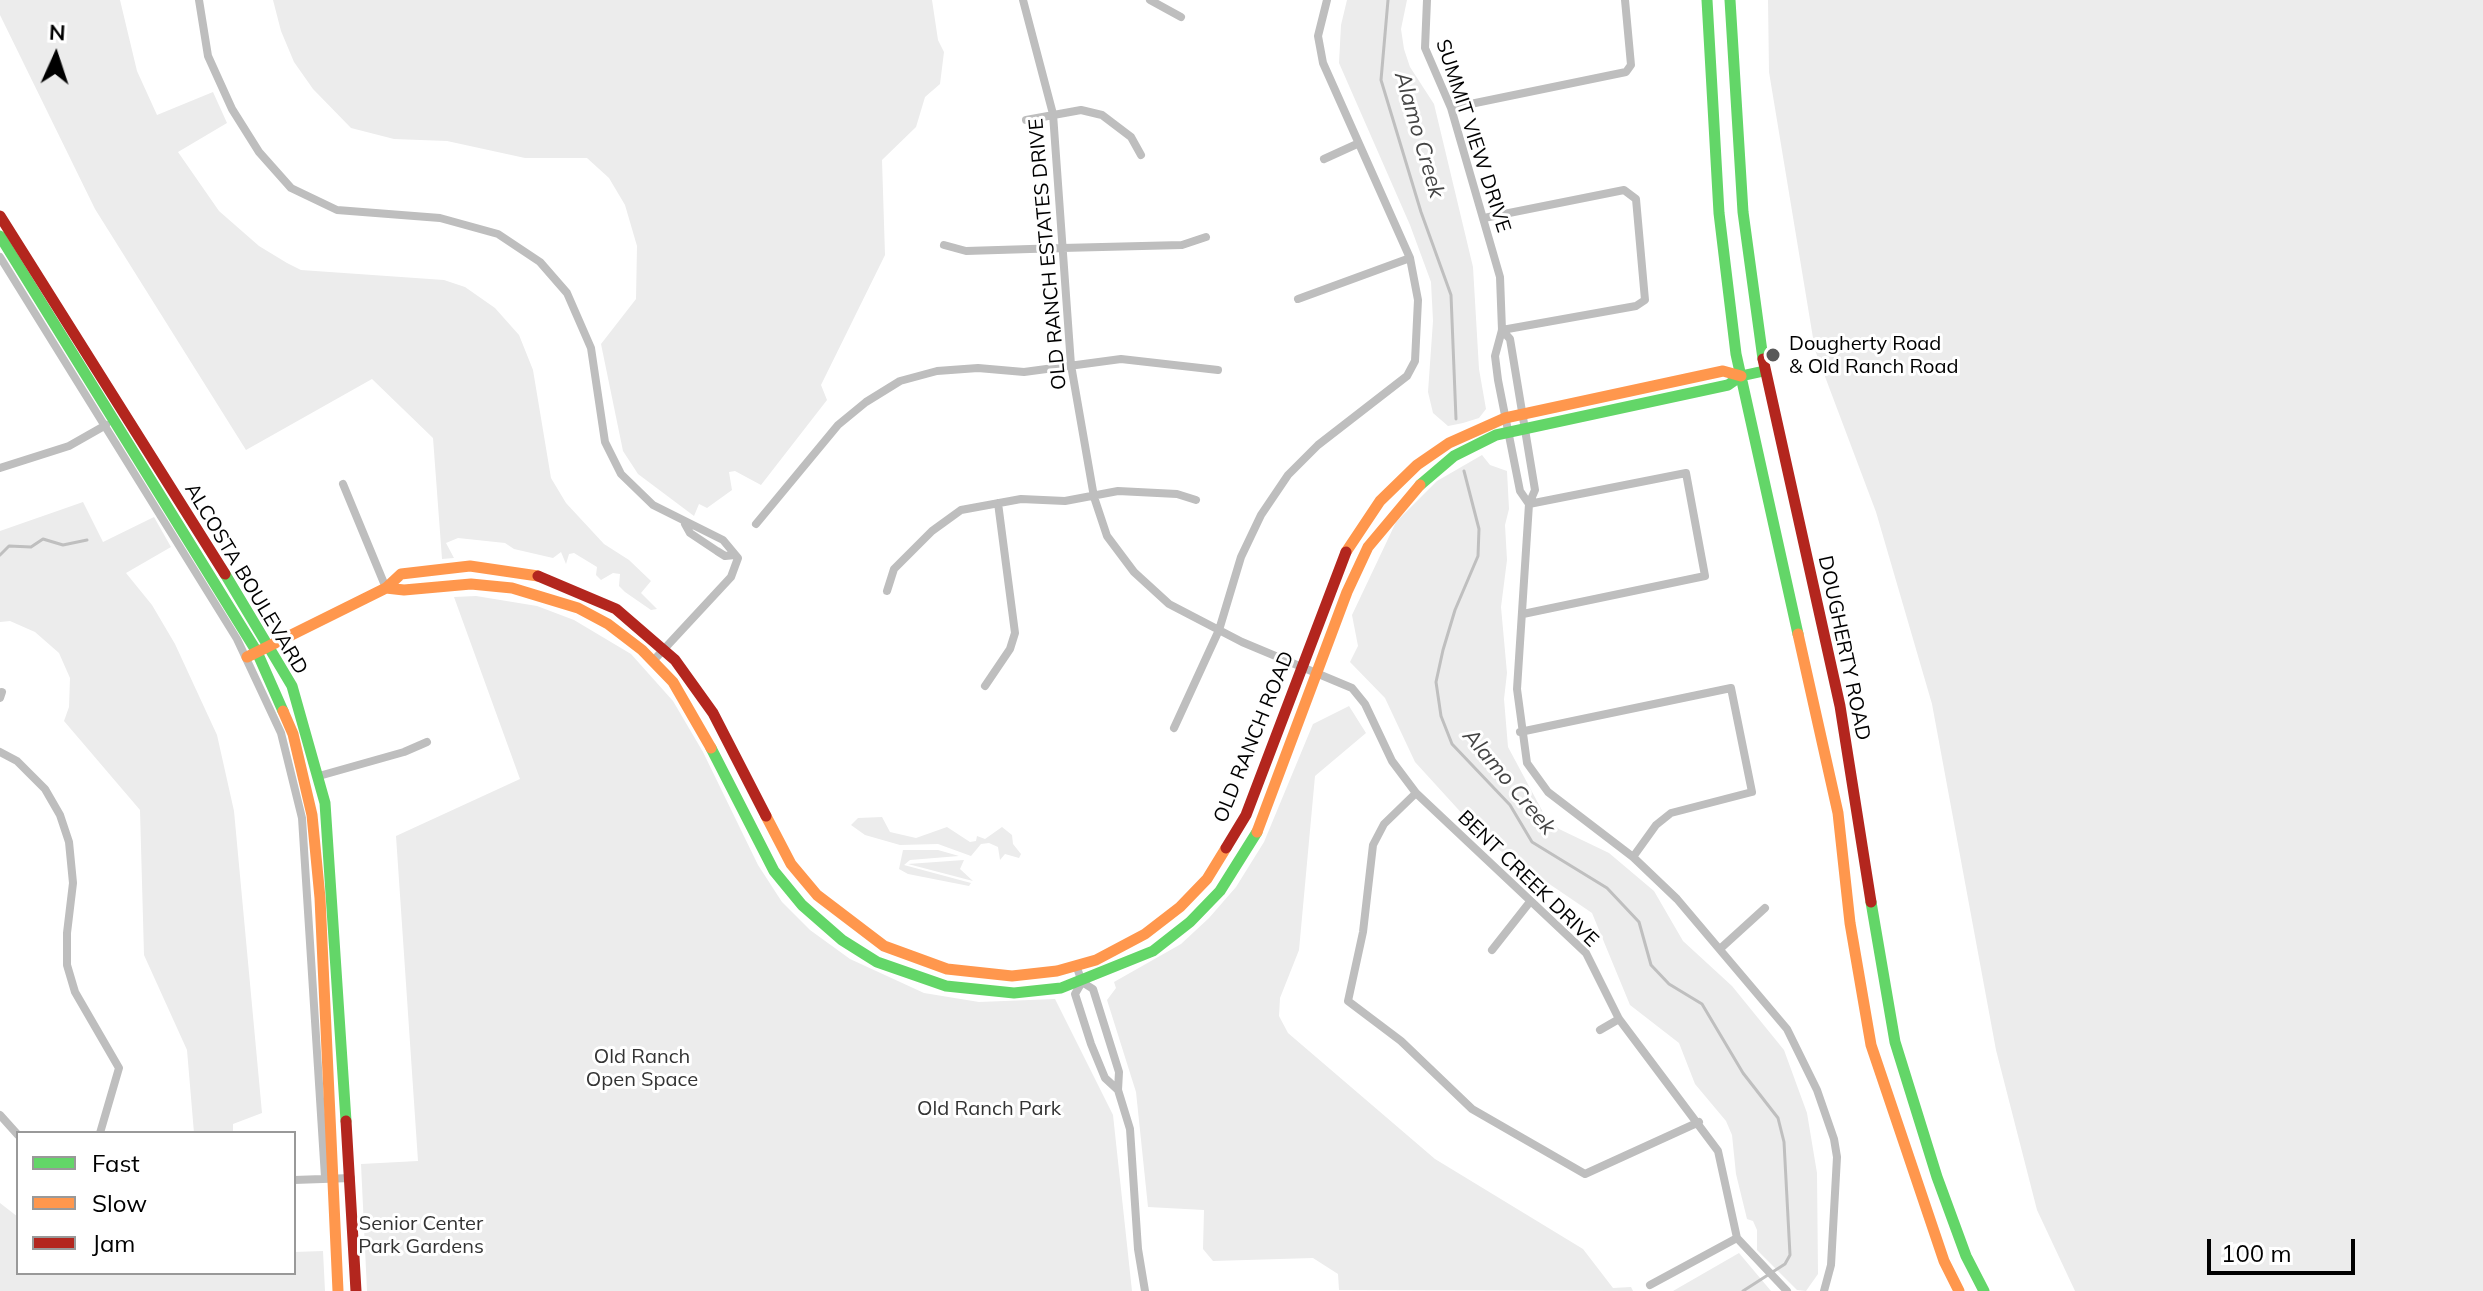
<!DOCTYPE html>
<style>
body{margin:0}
#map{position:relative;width:2483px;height:1291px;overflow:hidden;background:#fff;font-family:Mulish,sans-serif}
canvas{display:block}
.legend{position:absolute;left:16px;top:1131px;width:280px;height:144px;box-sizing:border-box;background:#fff;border:2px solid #999;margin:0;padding:10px 14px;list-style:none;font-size:24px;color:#000}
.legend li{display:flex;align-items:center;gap:16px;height:40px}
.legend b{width:40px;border:2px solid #999}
.north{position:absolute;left:16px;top:16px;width:80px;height:80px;-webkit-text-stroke:6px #fff;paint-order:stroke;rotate:3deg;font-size:22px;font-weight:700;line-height:32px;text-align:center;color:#000}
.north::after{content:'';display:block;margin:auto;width:28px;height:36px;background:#000;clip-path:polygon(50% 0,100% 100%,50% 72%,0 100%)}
.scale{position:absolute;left:2207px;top:1239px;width:148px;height:36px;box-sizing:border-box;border:4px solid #000;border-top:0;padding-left:10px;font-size:24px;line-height:28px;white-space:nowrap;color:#000;-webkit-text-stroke:6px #fff;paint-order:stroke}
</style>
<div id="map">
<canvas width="2483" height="1291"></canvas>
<ul class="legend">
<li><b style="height:10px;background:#63d668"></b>Fast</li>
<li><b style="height:10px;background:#ff974d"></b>Slow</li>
<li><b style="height:10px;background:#b3261e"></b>Jam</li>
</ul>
<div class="north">N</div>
<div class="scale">100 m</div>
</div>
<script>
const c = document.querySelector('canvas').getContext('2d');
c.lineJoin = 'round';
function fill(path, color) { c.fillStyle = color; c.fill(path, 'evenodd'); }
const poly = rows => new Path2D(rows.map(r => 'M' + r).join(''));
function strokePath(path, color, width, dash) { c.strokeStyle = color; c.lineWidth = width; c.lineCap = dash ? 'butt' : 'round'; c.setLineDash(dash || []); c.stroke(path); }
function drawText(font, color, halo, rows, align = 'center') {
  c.font = font + ' Mulish,sans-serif'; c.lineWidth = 6; c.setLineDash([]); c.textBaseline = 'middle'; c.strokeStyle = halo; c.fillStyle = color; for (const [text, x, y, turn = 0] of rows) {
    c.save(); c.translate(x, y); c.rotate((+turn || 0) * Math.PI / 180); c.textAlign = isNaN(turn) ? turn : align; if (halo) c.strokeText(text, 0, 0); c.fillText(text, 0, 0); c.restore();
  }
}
fill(poly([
 [0,0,120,0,137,71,157,115,213,92,227,123,178,152,219,211,259,246,287,263,301,270,444,280,465,287,495,308,519,335,533,370,551,478,566,503,604,544,629,560,651,581,641,593,657,609,651,610,625,592,619,586,620,574,613,573,601,580,596,575,597,567,574,553,569,554,566,564,561,552,553,558,514,549,505,543,458,538,446,543,454,558,442,559,433,438,372,379,246,450,95,209,0,15],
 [273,0,932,0,938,40,944,52,940,84,925,97,916,127,882,160,885,255,821,385,827,400,761,485,735,471,729,472,732,490,707,508,699,504,694,516,638,474,623,451,601,344,636,299,637,246,625,205,609,178,587,158,525,158,447,141,394,139,351,128,313,89,294,62,281,31],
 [1347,0,1407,0,1401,29,1404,49,1410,67,1434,104,1473,267,1479,369,1486,409,1479,418,1463,423,1448,426,1433,413,1428,392,1433,321,1431,282,1410,225,1339,63,1341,25],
 [1768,0,2483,0,2483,1291,2075,1291,2037,1210,1996,1050,1932,704,1876,512,1815,350,1769,72],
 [1482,455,1490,465,1507,471,1509,509,1505,525,1507,560,1501,607,1507,673,1504,699,1508,747,1545,816,1559,829,1609,853,1654,891,1683,941,1732,986,1784,1050,1807,1113,1817,1173,1818,1274,1806,1291,1797,1290,1757,1250,1757,1230,1753,1221,1747,1219,1736,1174,1732,1135,1726,1121,1695,1084,1679,1043,1630,1005,1592,913,1492,845,1477,830,1415,762,1385,698,1350,662,1358,646,1352,615,1396,522,1437,481],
 [83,502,103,542,154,517,171,547,126,573,152,605,175,644,217,735,234,811,262,1113,233,1124,233,1133,194,1133,187,1050,144,955,140,810,64,721,69,707,70,678,59,653,35,632,10,621,0,622,0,531],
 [476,596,537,606,574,620,631,654,673,701,703,752,758,865,782,902,810,930,850,959,924,993,979,1002,1055,999,1113,1115,1132,1291,367,1291,361,1164,418,1161,396,836,520,779,454,597],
 [1349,706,1366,733,1315,776,1299,950,1280,998,1279,1016,1288,1033,1435,1159,1583,1249,1613,1288,1631,1287,1633,1291,1339,1290,1338,1274,1313,1258,1213,1261,1203,1249,1204,1210,1148,1207,1136,1092,1107,1000,1116,988,1114,982,1181,944,1209,918,1236,887,1264,842,1313,724],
 [882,817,890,832,916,838,947,827,970,842,976,841,977,836,985,839,1002,827,1012,835,1013,844,1021,854,1019,858,1005,854,1000,860,998,847,989,843,981,844,971,856,938,844,900,845,865,835,851,825,858,818],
 [903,850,938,850,959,856,910,860,904,865,971,883,969,886,908,874,899,869],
 [964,860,960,869,973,881,908,864],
 [0,1203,18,1217,18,1273,294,1273,294,1252,323,1251,325,1291,0,1291],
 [1739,1253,1771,1291,1673,1291]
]), '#ececec');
strokePath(poly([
 [1388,0,1381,80,1421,212,1451,295,1456,419],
 [1464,471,1479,529,1478,556,1455,610,1443,650,1436,682,1441,716,1452,744,1510,805,1532,842,1607,888,1639,922,1651,965,1669,984,1702,1004,1743,1073,1778,1118,1784,1142,1790,1255,1785,1264,1743,1291],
 [0,555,9,546,31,547,43,539,63,545,87,540]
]), '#bfbfbf', 3);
strokePath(poly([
 [199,0,208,56,232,109,259,152,291,188,337,210,440,218,498,234,540,262,567,293,591,348,605,442,621,474,653,505,723,540,738,558,731,577,653,661],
 [1023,0,1053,114,1071,365,1094,497,1107,536,1134,572,1169,604,1242,642,1352,688,1365,704,1392,761,1416,793,1586,953,1619,1019,1718,1151,1737,1238,1787,1291],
 [1150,0,1181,17],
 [1427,0,1425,48,1451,108,1500,277,1502,330,1495,356,1498,380,1520,491,1529,504],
 [1451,108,1626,72,1631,65,1625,0],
 [1026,120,1081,110,1102,115,1131,137,1141,155],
 [1324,159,1357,144],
 [1484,218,1624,190,1636,199,1645,300,1636,306,1502,330],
 [944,245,966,251,1062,248,1182,245,1206,237],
 [0,257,237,639,281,733,302,818,325,1177],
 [1298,299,1410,258],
 [1502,330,1510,339,1535,490,1529,504,1517,689,1527,763,1548,792,1633,857,1677,899,1787,1029,1817,1090,1834,1139,1837,1157,1831,1265,1824,1291],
 [0,468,69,446,106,425],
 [343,484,386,588],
 [685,524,690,533,717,551,725,556,735,555],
 [756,524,838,425,866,402,900,381,937,371,978,368,1024,372,1121,359,1218,370],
 [887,591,894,569,932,531,961,510,1021,499,1065,501,1118,491,1177,494,1196,500],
 [1523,614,1705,576,1686,473,1529,504],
 [985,686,1010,649,1015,633,998,503],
 [0,698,2,692],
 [1174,728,1219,630,1241,557,1261,515,1288,475,1318,445,1407,376,1415,361,1418,300,1410,258,1323,63,1318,36,1327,0],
 [1520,732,1731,688,1752,792,1671,813,1656,825,1633,857],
 [0,752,17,761,45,789,60,815,69,842,73,883,67,933,67,965,75,992,119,1068,100,1133],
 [319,776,404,752,427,742],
 [1416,793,1384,824,1373,845,1363,932,1348,1001,1401,1041,1472,1109,1585,1174,1699,1122],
 [1721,948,1765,908],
 [1492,950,1529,903],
 [1076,965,1082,982,1093,989,1119,1072,1118,1090,1130,1129,1138,1249,1145,1291],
 [1082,982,1075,994,1091,1044,1105,1078,1118,1090],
 [1600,1030,1619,1019],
 [0,1115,18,1135],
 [294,1180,351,1178],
 [1650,1285,1737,1238]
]), '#bebebe', 8);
strokePath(poly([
 [1707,0,1719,213,1736,354,1798,634],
 [1730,0,1743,212,1763,359],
 [0,236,257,652,283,711],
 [1420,485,1454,456,1496,435,1728,385,1741,376,1764,371],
 [225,574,292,686,325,803,346,1121],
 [711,748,774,871,802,905,842,940,877,962,946,986,1014,993,1061,988,1153,951,1190,922,1220,891,1257,832],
 [1871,902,1895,1042,1937,1177,1966,1256,1984,1291]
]), '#63d668', 11);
strokePath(poly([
 [1346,552,1380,501,1417,465,1449,443,1505,418,1723,371,1741,376],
 [386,588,404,590,471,584,512,588,578,608,608,624,642,650,673,682,711,748],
 [1798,634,1838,813,1850,923,1871,1045,1944,1261,1959,1291],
 [247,657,386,588,401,574,470,566,538,576],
 [283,711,293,734,312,815,320,898,338,1291],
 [766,816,791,864,817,895,884,946,947,969,1012,976,1057,971,1096,960,1145,934,1180,907,1207,879,1226,848],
 [1257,832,1347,592,1368,547,1420,485]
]), '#ff974d', 11);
strokePath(poly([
 [0,216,225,574],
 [1763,359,1840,706,1871,902],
 [538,576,616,609,675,660,713,713,766,816],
 [1226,848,1246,815,1346,552],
 [346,1121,356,1291]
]), '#b3261e', 11);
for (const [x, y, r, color] of [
 [1773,355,8,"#595959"]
]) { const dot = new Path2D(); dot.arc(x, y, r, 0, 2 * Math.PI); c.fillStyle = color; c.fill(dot); strokePath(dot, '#fff', 3); }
drawText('20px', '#000', '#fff', [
 ["SUMMIT VIEW DRIVE",1473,136,72],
 ["OLD RANCH ESTATES DRIVE",1048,254,-95],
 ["ALCOSTA BOULEVARD",246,579,59],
 ["DOUGHERTY ROAD",1844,648,78],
 ["OLD RANCH ROAD",1254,737,-68],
 ["BENT CREEK DRIVE",1528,879,44]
]);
drawText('20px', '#000', '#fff', [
 ["Dougherty Road",1789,344],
 ["& Old Ranch Road",1789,367]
], 'left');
drawText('20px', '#333', '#fff', [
 ["Old Ranch",642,1057],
 ["Open Space",642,1080],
 ["Old Ranch Park",989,1109],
 ["Senior Center",421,1224],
 ["Park Gardens",421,1247]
]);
drawText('italic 22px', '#444', '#fff', [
 ["Alamo Creek",1419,135,74],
 ["Alamo Creek",1509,782,50]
]);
</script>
